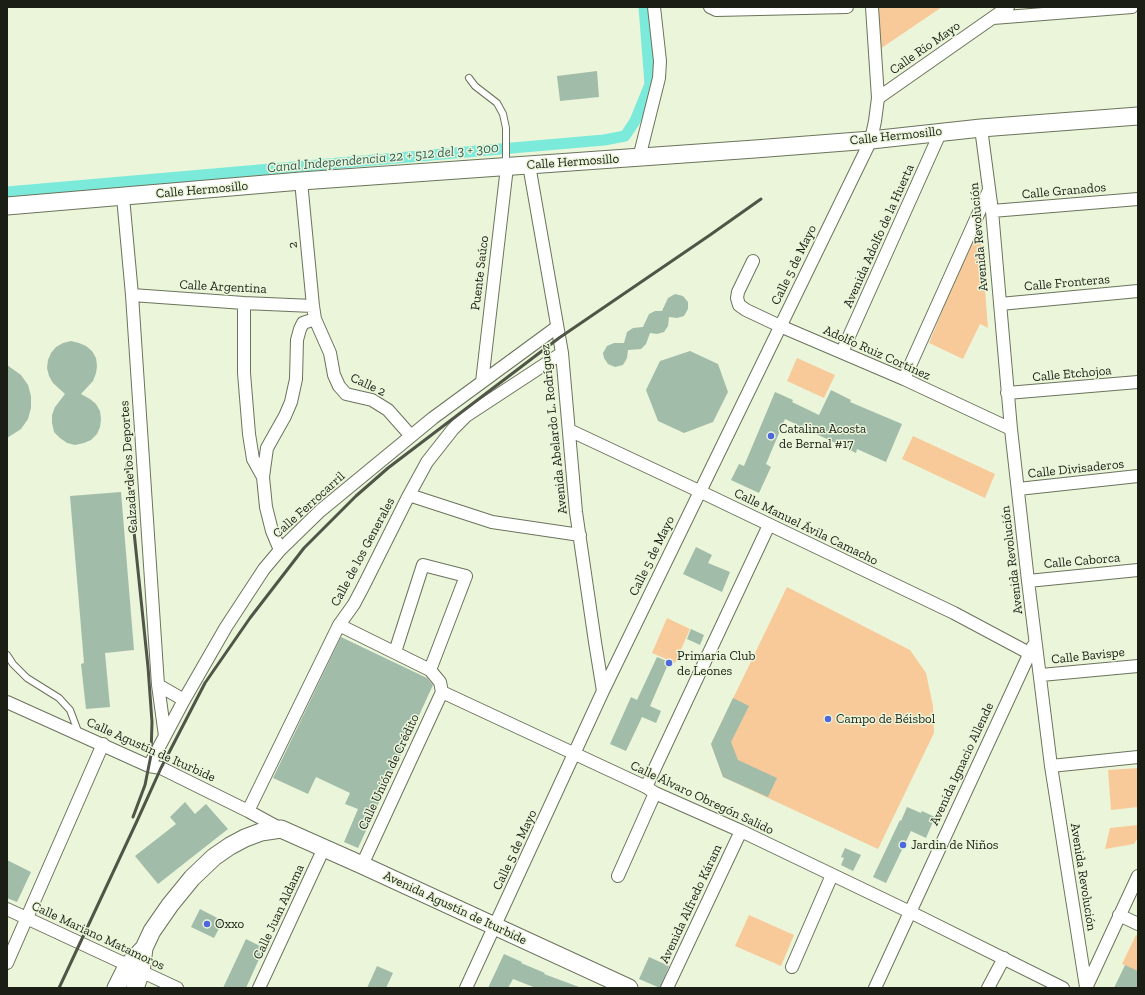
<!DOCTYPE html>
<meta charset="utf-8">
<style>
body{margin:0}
#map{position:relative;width:1145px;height:995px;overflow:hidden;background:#eaf5da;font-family:"Zilla Slab",serif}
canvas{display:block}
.frame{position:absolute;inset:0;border:8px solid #1a1e15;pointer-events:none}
</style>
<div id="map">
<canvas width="1145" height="995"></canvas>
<div class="frame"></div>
</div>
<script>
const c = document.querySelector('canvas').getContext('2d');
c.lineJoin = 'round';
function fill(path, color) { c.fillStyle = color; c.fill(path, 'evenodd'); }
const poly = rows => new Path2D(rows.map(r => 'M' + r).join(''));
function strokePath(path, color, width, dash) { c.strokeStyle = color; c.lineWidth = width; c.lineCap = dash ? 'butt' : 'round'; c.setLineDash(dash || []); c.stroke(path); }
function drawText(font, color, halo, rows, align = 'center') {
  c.font = font + ' "Zilla Slab",serif'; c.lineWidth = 3; c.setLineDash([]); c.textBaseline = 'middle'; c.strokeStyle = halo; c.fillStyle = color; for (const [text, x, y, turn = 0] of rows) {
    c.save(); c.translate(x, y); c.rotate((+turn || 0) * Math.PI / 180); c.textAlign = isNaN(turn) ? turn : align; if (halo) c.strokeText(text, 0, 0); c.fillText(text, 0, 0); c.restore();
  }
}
fill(poly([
 [878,7,942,7,880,49],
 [977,226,980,226,988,328,980,324,963,359,929,343],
 [797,358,835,375,824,398,787,381],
 [913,436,995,474,985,498,902,459],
 [787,587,910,650,926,673,933,706,934,733,878,849,723,777,711,744],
 [667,618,690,629,675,663,652,653],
 [1138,768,1138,807,1111,810,1108,770],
 [1138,825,1138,838,1134,844,1105,849,1110,828],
 [749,915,794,935,781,966,735,946],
 [1136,935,1138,936,1138,971,1122,964]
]), '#f9ca99');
strokePath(poly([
 [7,192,604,140,625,136,635,121,650,84,644,7]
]), '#7beadb', 11);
fill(poly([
 [597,71,599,97,560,101,557,76],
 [675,294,683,296,688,302,688,309,684,316,677,318,669,317,668,326,664,332,657,334,650,333,646,344,641,349,628,350,627,358,623,365,615,367,608,364,604,358,603,353,607,346,614,343,624,343,627,332,633,328,643,327,649,314,655,311,662,311,668,298],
 [71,341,79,343,86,346,92,351,96,358,97,366,96,373,93,381,81,394,90,399,96,404,100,411,101,419,100,427,97,434,91,440,84,443,75,445,67,443,60,438,54,432,52,423,52,415,55,407,65,394,53,383,49,376,47,368,48,360,51,353,56,347,63,343],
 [690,351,718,364,728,392,713,422,684,433,658,421,646,390,660,361],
 [7,365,21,375,28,385,31,396,31,408,28,419,21,429,7,438],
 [831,390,851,400,850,402,902,424,886,462,857,449,856,453,785,419,766,464,771,467,759,493,731,480,739,464,744,466,775,392,793,400,792,402,819,415],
 [121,492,134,650,105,653,110,707,86,709,81,664,84,663,70,496],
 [696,547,712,555,708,563,730,572,722,592,683,574],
 [691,629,704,635,700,645,687,639],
 [341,637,427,678,433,685,358,848,344,842,358,809,345,804,350,793,316,777,308,794,273,778],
 [657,657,669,662,650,706,661,711,656,723,642,717,626,751,610,744,631,697,637,700],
 [733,698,749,706,731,742,738,760,777,778,768,797,723,777,711,744],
 [185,802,195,814,206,804,228,829,158,884,135,856,176,824,170,817],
 [907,807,921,813,922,811,935,817,926,838,911,831,886,883,873,877,900,820,901,821],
 [845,848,861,855,853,871,841,865,844,858,841,857],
 [7,860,31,872,17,902,7,898],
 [200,909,223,921,214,938,191,927],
 [246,939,264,948,246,988,223,988],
 [504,954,522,962,521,963,545,973,544,974,579,987,579,988,536,988,513,979,508,988,488,988],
 [649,957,669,966,660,988,639,979],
 [1125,965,1138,971,1138,988,1114,988],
 [377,966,393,973,386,988,367,988]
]), '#a2bcaa');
const lane = poly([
 [469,78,475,86,497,103,503,114,506,128,506,166],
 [7,655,13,664,27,678,59,698,70,710,79,734]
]);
const street = poly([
 [710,7,716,10,847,7],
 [993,18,1132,7],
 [878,98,1008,7],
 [981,128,992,211,1011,429,1028,581,1051,766,1086,987],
 [639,158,659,78,660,61,654,7],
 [529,165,562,353,576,512,595,642,603,691],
 [301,181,313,306,315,319,330,353,334,375,339,386,346,394,372,400,388,410,411,436],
 [123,197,132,295,158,685,165,736],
 [992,211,1138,199],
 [753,261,738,292,737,298,739,305,746,310,780,326,904,379,1011,429],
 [132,295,244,303,313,306],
 [244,303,244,373,249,434,253,459,263,477,266,507,272,531,280,550],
 [1000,304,1138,291],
 [842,352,941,131],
 [904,379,989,190],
 [482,382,507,167],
 [1007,393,1138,382],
 [569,430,699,491,954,613,1029,653],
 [263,477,267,448,285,416,291,402,296,379,297,340,300,329,303,323,315,319],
 [1018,489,1138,476],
 [409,495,492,522,580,535],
 [1028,581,1138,570],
 [339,625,430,670,440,682,442,692],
 [395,652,423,565,466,576,430,670],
 [1041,675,1138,666],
 [158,685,184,700],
 [442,692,646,787,655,793,741,831,910,912,1063,988],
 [7,702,149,766,161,768,248,811,281,829],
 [149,766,184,700,226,627,264,569,280,550,320,511,433,418,557,327],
 [1051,766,1138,757],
 [646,787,769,525],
 [248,811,339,625,354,604,364,585,409,495,427,462,453,429,466,416,562,353],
 [362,865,442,692],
 [618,876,655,793],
 [7,909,177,988],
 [1119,915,1138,924],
 [7,963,103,744],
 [792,967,832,875],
 [259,988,324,848],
 [466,988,603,691,871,140,875,121,878,98,872,7],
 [667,988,741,831],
 [875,988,1033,646],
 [988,988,1004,958],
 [1086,988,1138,876]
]);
const secondary = poly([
 [7,206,301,181,755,149,871,140,981,128,1138,116],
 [116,988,127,966,144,948],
 [135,988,141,972,144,948,152,931,170,905,192,878,214,857,230,846,245,838,261,832,281,829,362,865,629,988]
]);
strokePath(lane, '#6a745c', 8);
strokePath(street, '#6a745c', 14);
strokePath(secondary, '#6a745c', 19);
strokePath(lane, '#fff', 6);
strokePath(street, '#fff', 12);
strokePath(secondary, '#fff', 17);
strokePath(poly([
 [127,464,148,667,152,722,151,755,145,785,133,817],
 [59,988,137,821,161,768,205,683,250,618,304,548,356,496,388,468,559,338,710,235,761,199]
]), '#4f5547', 3);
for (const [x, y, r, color] of [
 [771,436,4,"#4e68dc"],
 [669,663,4,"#4e68dc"],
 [828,719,4,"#4e68dc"],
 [903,845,4,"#4e68dc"],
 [207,924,4,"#4e68dc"]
]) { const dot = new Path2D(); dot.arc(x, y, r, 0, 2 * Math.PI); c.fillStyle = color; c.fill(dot); strokePath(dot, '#eaf5da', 1.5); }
drawText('13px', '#1a1e15', '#eaf5da', [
 ["Calle Río Mayo",925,48,-35],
 ["Calle Hermosillo",896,136,-6],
 ["Calle Hermosillo",573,162,-4],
 ["Calle Hermosillo",202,190,-5],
 ["Calle Granados",1064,191,-5],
 ["Avenida Adolfo de la Huerta",879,236,-66],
 ["Avenida Revolución",979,237,-95],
 ["2",293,245,-95],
 ["Calle 5 de Mayo",794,265,-64],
 ["Puente Saúco",480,273,-83],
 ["Calle Fronteras",1067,283,-5],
 ["Calle Argentina",223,287,3],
 ["Adolfo Ruiz Cortínez",877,353,24],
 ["Calle Etchojoa",1072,374,-5],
 ["Calle 2",368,385,25],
 ["Avenida Abelardo L. Rodríguez",554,429,-96],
 ["Calzada de los Deportes",129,467,-94],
 ["Calle Divisaderos",1076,469,-6],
 ["Calle Ferrocarril",309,505,-42],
 ["Calle Manuel Ávila Camacho",806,527,26],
 ["Calle de los Generales",363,552,-62],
 ["Calle 5 de Mayo",652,556,-64],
 ["Avenida Revolución",1012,560,-97],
 ["Calle Caborca",1082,561,-5],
 ["Calle Bavispe",1088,656,-6],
 ["Calle Agustín de Iturbide",151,750,24],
 ["Avenida Ignacio Allende",962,764,-65],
 ["Calle Unión de Crédito",389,772,-65],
 ["Calle Álvaro Obregón Salido",702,798,25],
 ["Calle 5 de Mayo",515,850,-65],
 ["Avenida Revolución",1083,877,81],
 ["Avenida Alfredo Káram",691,904,-65],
 ["Avenida Agustín de Iturbide",455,908,25],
 ["Calle Juan Aldama",279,912,-65],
 ["Calle Mariano Matamoros",98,936,25]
]);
drawText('13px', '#1a1e15', '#eaf5da', [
 ["Catalina Acosta",779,429],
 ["de Bernal #17",779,444],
 ["Primaria Club",677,656],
 ["de Leones",677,671],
 ["Campo de Béisbol",836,719],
 ["Jardin de Niños",911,845],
 ["Oxxo",215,924]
], 'left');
drawText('italic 14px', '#2f5f58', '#eaf5da', [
 ["Canal Independencia 22 + 512 del 3 + 300",383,158,-5]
]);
</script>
